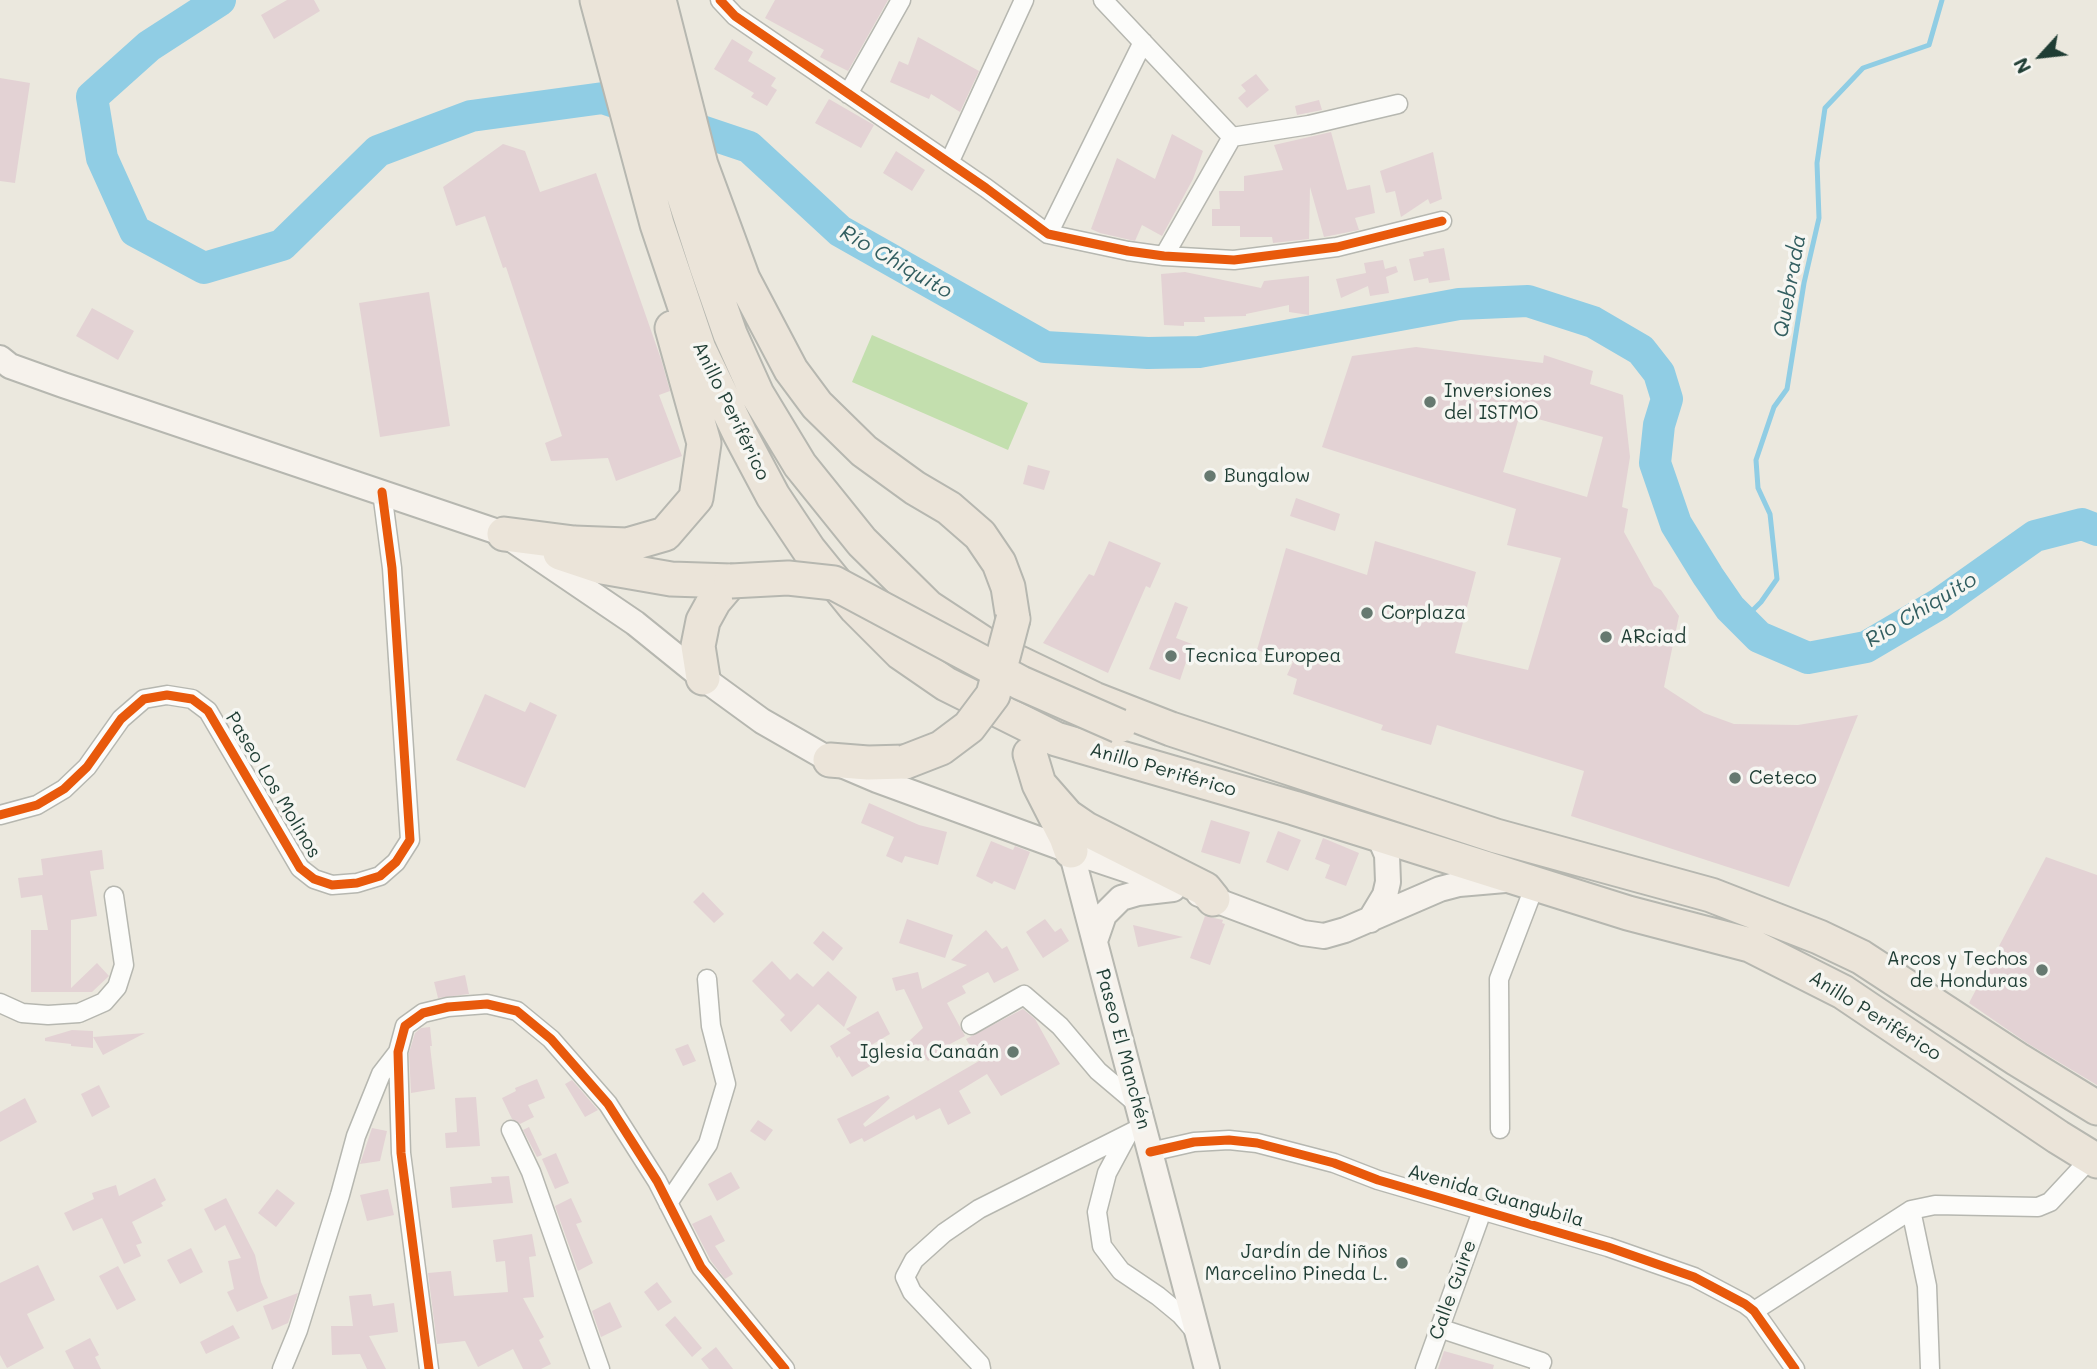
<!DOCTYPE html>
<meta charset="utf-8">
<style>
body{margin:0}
#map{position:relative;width:2097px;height:1369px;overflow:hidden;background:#ebe8de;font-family:Mali,sans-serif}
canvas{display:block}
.north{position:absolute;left:2006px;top:21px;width:70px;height:70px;-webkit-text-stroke:5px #f6f6f2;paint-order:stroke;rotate:243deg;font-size:19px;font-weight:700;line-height:28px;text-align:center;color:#1f3d34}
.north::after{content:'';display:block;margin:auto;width:24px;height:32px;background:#1f3d34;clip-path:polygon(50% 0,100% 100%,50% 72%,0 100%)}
</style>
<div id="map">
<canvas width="2097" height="1369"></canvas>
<div class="north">N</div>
</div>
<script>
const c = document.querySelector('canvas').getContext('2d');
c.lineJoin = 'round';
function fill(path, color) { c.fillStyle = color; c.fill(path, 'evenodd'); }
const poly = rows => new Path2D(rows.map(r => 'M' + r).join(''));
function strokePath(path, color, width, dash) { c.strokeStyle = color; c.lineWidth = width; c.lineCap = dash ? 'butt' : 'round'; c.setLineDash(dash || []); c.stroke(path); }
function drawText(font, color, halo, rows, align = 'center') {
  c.font = font + ' Mali,sans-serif'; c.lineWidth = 7; c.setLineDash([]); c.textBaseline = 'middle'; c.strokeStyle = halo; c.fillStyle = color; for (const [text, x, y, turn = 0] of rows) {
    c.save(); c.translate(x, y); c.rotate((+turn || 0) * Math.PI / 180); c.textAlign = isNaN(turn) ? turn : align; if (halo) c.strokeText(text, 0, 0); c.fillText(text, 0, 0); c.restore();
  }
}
fill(poly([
 [872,335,1028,403,1008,450,852,382]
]), '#c3dfae');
strokePath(poly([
 [1744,619,1761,602,1777,579,1770,514,1758,488,1756,460,1774,407,1787,389,1804,283,1819,218,1817,163,1825,108,1863,68,1929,45,1942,0]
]), '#90cde4', 5);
strokePath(poly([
 [220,0,149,46,92,97,102,158,135,231,204,268,282,245,378,151,471,116,603,98,749,147,840,231,1045,347,1148,353,1199,352,1459,304,1528,301,1593,322,1641,350,1659,373,1667,399,1659,425,1655,463,1676,524,1708,576,1730,608,1759,637,1808,658,1866,647,1939,604,2035,536,2082,524,2097,530]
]), '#90cde4', 32);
fill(poly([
 [287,0,314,0,320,11,274,39,261,15],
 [775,0,888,0,848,71,820,57,824,50,765,18],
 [918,37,979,71,960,112,931,94,929,99,890,82,899,61,908,65],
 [732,39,753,52,748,61,776,78,771,86,777,90,767,106,751,97,754,93,714,69],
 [1256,74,1269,90,1247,108,1238,98,1246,91,1241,85],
 [0,78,30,83,15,183,0,181],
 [829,99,874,125,861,148,815,123],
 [1319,100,1322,110,1297,115,1295,106],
 [1331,132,1347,190,1370,185,1375,213,1355,218,1359,230,1324,237,1310,187,1309,239,1273,243,1272,237,1240,237,1240,226,1212,226,1212,209,1220,209,1219,191,1244,191,1244,176,1283,170,1274,145],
 [1172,134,1203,151,1193,179,1162,236,1142,225,1135,241,1100,233,1091,229,1117,158,1155,179],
 [503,144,525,151,540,192,596,173,661,359,670,391,659,395,682,456,616,481,608,458,551,461,545,443,562,436,506,267,503,268,485,216,456,226,443,187],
 [896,151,925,170,912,191,883,173],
 [1433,152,1442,199,1430,204,1428,199,1401,217,1395,191,1386,193,1380,171],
 [1444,248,1450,280,1429,283,1428,278,1414,281,1409,259,1424,256,1423,252],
 [1383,260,1385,269,1396,266,1398,272,1386,277,1389,293,1370,296,1368,286,1341,298,1336,279,1366,273,1364,263],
 [1185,272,1261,288,1264,281,1309,276,1309,315,1289,312,1289,305,1246,314,1246,316,1204,317,1205,322,1184,322,1184,326,1164,325,1161,274],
 [429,292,450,426,380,437,359,303],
 [92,308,134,331,118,360,76,336],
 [1416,347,1543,363,1544,355,1593,371,1590,384,1623,395,1630,457,1622,507,1628,509,1624,532,1654,586,1661,590,1679,616,1664,687,1704,713,1734,724,1798,725,1858,715,1789,887,1571,816,1584,771,1437,725,1431,745,1381,730,1383,725,1293,694,1297,679,1287,675,1293,662,1257,650,1286,548,1367,575,1375,541,1476,572,1455,653,1528,670,1561,558,1507,545,1516,509,1322,447,1352,356],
 [1520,414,1603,437,1587,497,1503,472],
 [1028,465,1050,471,1044,490,1023,484],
 [1296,498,1340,514,1335,531,1290,516],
 [1109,541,1161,563,1150,588,1146,586,1108,673,1043,643,1089,574,1094,576],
 [1175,602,1188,607,1176,638,1192,644,1180,680,1149,669],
 [485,694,525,712,530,702,557,715,525,788,456,760],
 [869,803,919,825,947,832,938,865,905,856,902,863,886,856,894,837,861,823],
 [1211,820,1250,832,1240,864,1201,852],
 [1278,831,1301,840,1288,871,1266,862],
 [1323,838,1359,853,1346,886,1325,878,1330,865,1315,859],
 [991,841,1013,850,1015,846,1030,852,1015,890,994,881,992,884,976,876],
 [102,850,104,869,90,871,97,916,71,920,71,988,97,963,109,976,92,992,31,992,31,930,48,930,42,895,21,898,18,878,43,875,41,859],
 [2046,857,2097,875,2097,1085,2027,1043,1969,1003],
 [703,892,724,914,714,923,693,902],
 [1205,916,1223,920,1222,923,1225,924,1210,965,1190,958],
 [907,919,953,935,945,958,899,943],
 [1045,919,1055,932,1061,928,1069,941,1043,958,1026,932],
 [1133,925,1183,937,1138,947],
 [986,930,1002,949,1007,946,1019,970,994,983,988,972,962,986,966,993,947,1003,965,1036,939,1050,928,1061,909,1041,923,1028,904,989,896,991,892,978,918,972,922,989,967,965,951,960],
 [823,931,843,948,833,961,813,943],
 [772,961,790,980,797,973,813,987,828,971,857,997,844,1027,818,1004,791,1032,780,1020,785,1015,752,981],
 [465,975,469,994,438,998,434,982],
 [1023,1009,1035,1019,1060,1064,1001,1096,987,1074,959,1091,971,1113,948,1125,940,1108,916,1120,914,1115,864,1142,862,1138,850,1144,837,1119,888,1095,890,1098,863,1124,865,1127,979,1061,966,1039],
 [878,1011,890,1034,873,1044,882,1059,852,1077,839,1056,837,1058,830,1046,851,1033,846,1029],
 [430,1027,432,1046,430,1046,435,1089,411,1093,409,1053,415,1033,421,1028],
 [72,1030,93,1031,93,1048,71,1046,71,1044,45,1041,45,1038],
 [145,1033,103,1055,93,1037],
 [688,1044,696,1061,683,1066,675,1049],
 [537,1079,545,1098,528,1105,534,1117,520,1124,512,1119,502,1098,516,1091,515,1088],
 [572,1080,598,1110,585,1117,565,1084],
 [99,1085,110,1107,92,1117,81,1094],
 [476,1097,480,1146,446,1148,445,1133,457,1132,455,1098],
 [25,1098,37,1122,0,1142,0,1112],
 [758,1120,773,1130,765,1141,750,1131],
 [529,1127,542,1155,537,1157,523,1130],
 [372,1128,387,1131,380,1161,360,1164],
 [556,1153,569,1183,555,1189,542,1159],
 [731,1172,740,1188,717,1201,708,1184],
 [509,1176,513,1203,452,1208,450,1187,492,1183,491,1177],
 [155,1178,166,1200,161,1203,163,1206,132,1222,142,1243,136,1245,141,1256,124,1264,102,1218,73,1231,64,1213,94,1199,92,1193,116,1185,119,1196],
 [277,1189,295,1203,276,1227,258,1213],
 [388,1189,394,1215,367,1221,360,1195],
 [226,1198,255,1255,261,1282,268,1298,237,1312,227,1292,234,1289,228,1261,241,1258,225,1225,215,1231,204,1209],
 [571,1198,582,1222,576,1224,593,1263,578,1271,555,1206],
 [711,1215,725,1241,715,1246,733,1274,725,1279,711,1261,692,1224],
 [532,1234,536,1256,529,1257,534,1297,523,1298,544,1337,539,1340,551,1364,541,1369,523,1369,513,1349,478,1367,465,1341,437,1344,428,1273,451,1271,454,1296,508,1292,505,1261,496,1262,493,1240],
 [191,1248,203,1272,180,1284,167,1260],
 [38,1265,55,1300,27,1314,44,1348,7,1368,0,1355,0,1283],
 [118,1266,136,1300,117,1310,99,1276],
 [657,1282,672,1302,658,1311,644,1292],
 [298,1293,288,1323,272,1330,263,1306],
 [371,1294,373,1306,394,1303,398,1332,369,1336,386,1369,367,1369,360,1354,332,1355,331,1326,353,1326,349,1296],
 [610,1302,622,1327,601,1337,592,1311],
 [675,1316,702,1348,692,1357,665,1325],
 [233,1325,240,1338,206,1354,200,1342],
 [90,1338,99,1355,95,1357,101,1369,74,1369,65,1351],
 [716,1347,733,1369,709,1369,701,1359],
 [1444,1351,1494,1365,1493,1369,1438,1369]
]), '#e3d2d4');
const street = poly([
 [720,0,735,16,986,188,1048,234,1128,251,1164,256,1234,260,1337,247,1442,221],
 [1103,0,1232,137,1309,125,1398,104],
 [848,94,901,0],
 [949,163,1024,0],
 [1048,234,1143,42],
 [1164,256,1232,137],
 [0,815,37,805,64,789,87,767,121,719,144,699,167,695,192,699,208,711,300,868,314,879,332,885,357,883,380,876,396,862,410,840,392,568,382,492],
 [0,1003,22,1013,48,1015,79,1013,104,1002,117,987,124,965,114,896],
 [971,1025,1024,995,1060,1026,1098,1071,1137,1104],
 [1500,1129,1499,979,1535,885],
 [511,1130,531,1172,600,1369],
 [1128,1134,1107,1173,1097,1212,1102,1246,1121,1271,1158,1296,1181,1315,1194,1330],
 [1150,1152,1194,1142,1229,1140,1257,1143,1334,1163,1378,1180,1608,1247,1694,1277,1745,1304,1754,1311,1795,1369],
 [668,1203,708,1144,726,1084,711,1026,707,979],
 [1911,1210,1927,1286,1930,1369],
 [1754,1311,1911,1210,1935,1205,2038,1207,2050,1202,2091,1158],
 [1439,1328,1542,1362,1539,1369],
 [282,1369,298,1330,340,1195,356,1136,381,1074,398,1052],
 [429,1369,401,1153,398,1052,405,1026,423,1013,448,1007,487,1004,517,1011,551,1039,608,1104,657,1181,701,1267,785,1369],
 [981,1369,980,1364,912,1292,905,1277,914,1260,944,1233,979,1209,1144,1126],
 [1425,1369,1482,1211]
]);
const secondary = poly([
 [0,358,10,366,63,385,504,534,635,623,703,678,762,721,830,760,877,780,1071,851,1161,881],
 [1071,851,1207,1369],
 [1199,894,1303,933,1324,936,1345,930,1440,889,1459,884,1505,880],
 [1370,920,1385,895,1388,882,1387,855,1378,834],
 [1095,941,1104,915,1121,898,1138,893,1173,889]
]);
const highway = poly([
 [597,0,657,224,699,349,740,434,773,496,809,550,856,608,901,653,946,684,1056,739,1294,808,1628,913,1750,945,1843,992,2058,1137,2097,1161],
 [630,0,674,166,706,265,730,334,757,394,800,465,862,542,928,607,998,653,1094,699,1171,729,1496,836,1711,895,1819,937,1861,957,2017,1059,2097,1108],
 [659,0,701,165,743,279,791,370,817,405,864,451,915,488,949,508,980,535,999,563,1008,587,1013,619],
 [504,534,574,543,627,545,665,534,696,498,704,443,672,328],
 [560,553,602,567,671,579,731,581],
 [703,678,698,646,703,621,714,601,731,581],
 [1030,754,1039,784,1066,837,1071,851],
 [830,760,868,763,905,762],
 [1039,784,1067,816,1086,829,1205,889,1213,899]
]);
strokePath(street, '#b6b7b0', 21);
strokePath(secondary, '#b6b7b0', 28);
strokePath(highway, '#b6b7b0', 37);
strokePath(street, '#fcfcfa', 18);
strokePath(secondary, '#f6f2ec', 24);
strokePath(highway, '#ebe4d9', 33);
const highwayBridge = poly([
 [731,581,788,578,834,583,1021,683,1119,726],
 [905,762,941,748,969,727,993,695,1013,619]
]);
strokePath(highwayBridge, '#b6b7b0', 37, []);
strokePath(highwayBridge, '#ebe4d9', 33);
strokePath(poly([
 [720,0,735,16,986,188,1048,234,1128,251,1164,256,1234,260,1337,247,1442,221],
 [0,815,37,805,64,789,87,767,121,719,144,699,167,695,192,699,208,711,300,868,314,879,332,885,357,883,380,876,396,862,410,840,392,568,382,492],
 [1150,1152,1194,1142,1229,1140,1257,1143,1334,1163,1378,1180,1608,1247,1694,1277,1745,1304,1754,1311,1795,1369],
 [429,1369,401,1153,398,1052,405,1026,423,1013,448,1007,487,1004,517,1011,551,1039,608,1104,657,1181,701,1267,785,1369]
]), '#e8590c', 9);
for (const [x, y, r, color] of [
 [1430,402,7,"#667970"],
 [1210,476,7,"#667970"],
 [1367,613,7,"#667970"],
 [1606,637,7,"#667970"],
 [1171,656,7,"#667970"],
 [1735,778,7,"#667970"],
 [2042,970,7,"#667970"],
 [1013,1052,7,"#667970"],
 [1402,1263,7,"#667970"]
]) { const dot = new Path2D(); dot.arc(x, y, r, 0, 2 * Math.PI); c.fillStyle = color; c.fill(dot); strokePath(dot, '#f6f6f2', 2.5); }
drawText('19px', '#1f3d34', '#f6f6f2', [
 ["Inversiones",1444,391],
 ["del ISTMO",1444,413],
 ["Bungalow",1224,476],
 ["Corplaza",1381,613],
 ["ARciad",1620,637],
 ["Tecnica Europea",1185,656],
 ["Ceteco",1749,778],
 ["Arcos y Techos",2028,959,"right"],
 ["de Honduras",2028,981,"right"],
 ["Iglesia Canaán",999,1052,"right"],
 ["Jardín de Niños",1388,1252,"right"],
 ["Marcelino Pineda L.",1388,1274,"right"]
], 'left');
drawText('19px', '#1f3d34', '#f6f6f2', [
 ["Anillo Periférico",731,411,64],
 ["Anillo Periférico",1163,770,16],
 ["Paseo Los Molinos",273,785,59],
 ["Anillo Periférico",1875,1016,32],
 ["Paseo El Manchén",1123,1049,75],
 ["Avenida Guangubila",1496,1196,16],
 ["Calle Guire",1453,1290,-70]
]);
drawText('italic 21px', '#325e60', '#f6f6f2', [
 ["Río Chiquito",896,262,30],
 ["Quebrada",1790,286,-80],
 ["Rio Chiquito",1921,610,-31]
]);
</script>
